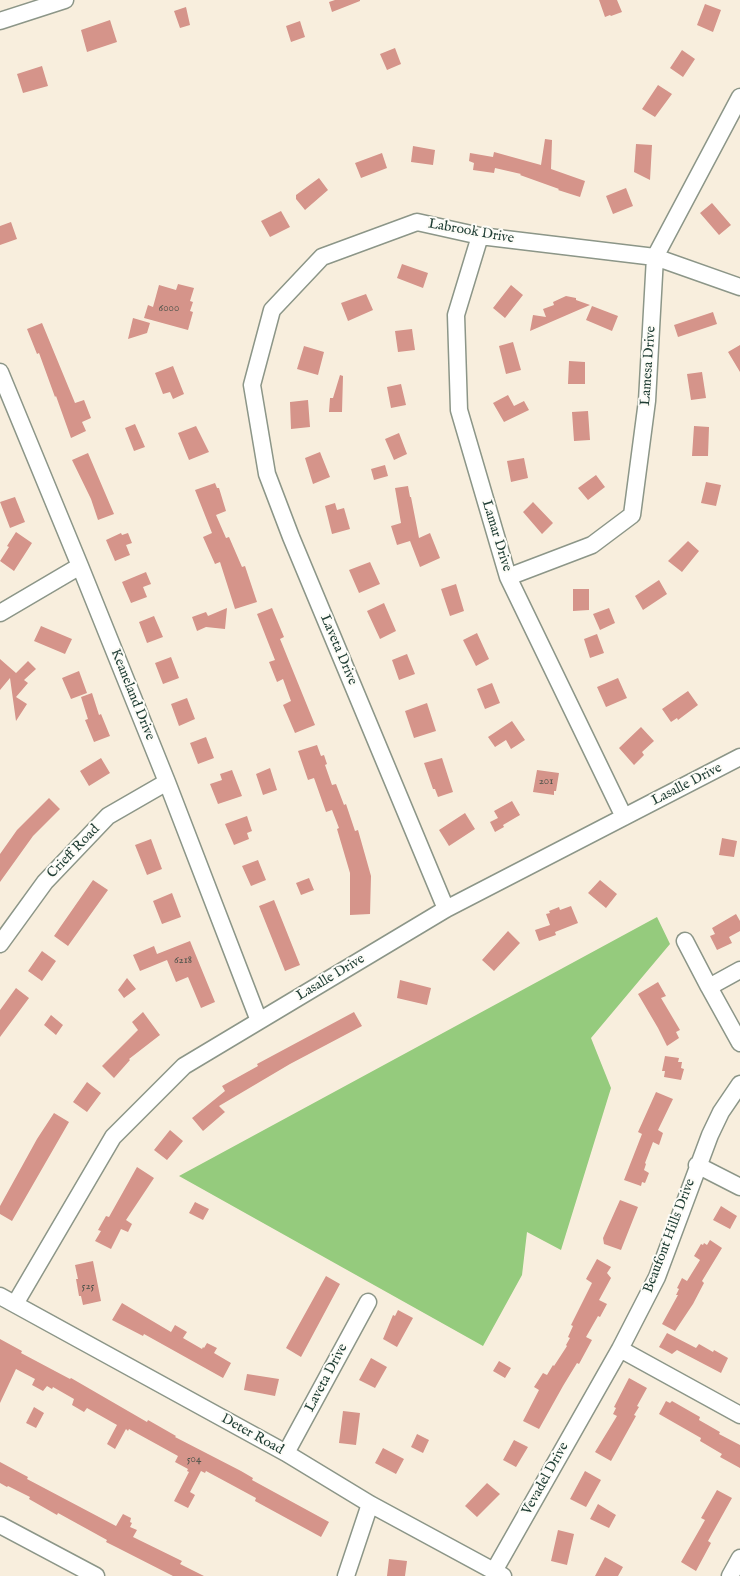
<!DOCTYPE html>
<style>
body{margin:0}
canvas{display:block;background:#f8eedd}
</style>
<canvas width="740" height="1576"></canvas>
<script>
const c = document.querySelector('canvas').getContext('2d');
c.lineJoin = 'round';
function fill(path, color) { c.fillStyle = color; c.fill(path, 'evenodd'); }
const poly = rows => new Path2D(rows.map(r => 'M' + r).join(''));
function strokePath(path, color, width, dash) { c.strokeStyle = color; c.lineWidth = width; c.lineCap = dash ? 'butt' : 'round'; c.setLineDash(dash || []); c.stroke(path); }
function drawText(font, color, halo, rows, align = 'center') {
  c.font = font + ' "IM FELL English",serif'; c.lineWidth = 4; c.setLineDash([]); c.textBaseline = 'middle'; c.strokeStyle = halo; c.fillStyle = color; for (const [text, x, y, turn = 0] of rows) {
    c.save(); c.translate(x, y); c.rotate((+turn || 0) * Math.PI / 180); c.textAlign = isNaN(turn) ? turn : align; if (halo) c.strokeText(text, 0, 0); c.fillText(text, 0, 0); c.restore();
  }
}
fill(poly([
 [657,917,670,944,591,1038,611,1088,561,1250,527,1232,522,1275,483,1346,179,1176]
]), '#95cb7d');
fill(poly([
 [335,0,360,0,360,1,332,12,329,2],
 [599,0,617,0,622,12,611,16,610,15,605,17],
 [705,4,721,10,713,32,697,25],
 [186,7,190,25,180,28,174,11],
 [110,20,117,42,87,52,81,30],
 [300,21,305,37,291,42,286,26],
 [395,48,401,64,387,70,380,54],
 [682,50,695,59,683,77,670,68],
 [42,66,48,86,23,93,17,74],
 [658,85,672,94,655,117,642,109],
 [545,139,552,140,551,169,585,181,580,197,558,190,559,189,520,175,521,174,495,168,494,173,473,170,474,163,469,161,470,153,493,157,494,152,541,165],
 [636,144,652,145,650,180,634,172],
 [413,146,435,150,433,165,411,162],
 [382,153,387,168,361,178,355,163],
 [319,178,328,190,305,210,296,199,296,195],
 [626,188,633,206,613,214,606,196],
 [712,203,731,225,719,235,700,213],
 [281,211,290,227,270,237,261,221],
 [11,222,17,239,0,245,0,226],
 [402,264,428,273,423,288,397,278],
 [178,284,194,288,190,301,193,302,190,311,193,312,188,330,144,318,148,305,153,307,159,285,176,290],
 [511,285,523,295,505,318,493,308],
 [366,294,373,310,348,321,341,303],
 [566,296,576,298,576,300,590,305,530,331,533,315,546,317,543,309,554,305,553,302],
 [592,306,618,316,612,331,586,320],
 [713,312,717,324,678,337,674,325],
 [133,318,150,323,147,333,128,339],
 [42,323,75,403,84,400,91,418,82,422,86,431,71,438,56,396,55,397,39,353,37,354,27,329],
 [412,329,415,350,398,352,395,331],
 [513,342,521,370,506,374,499,346],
 [740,345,740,372,728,352],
 [304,346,324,352,318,375,297,369],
 [569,361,585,362,585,384,568,384],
 [173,366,184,394,173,399,170,392,163,394,155,373],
 [702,372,706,398,691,400,687,374],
 [340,375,343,376,342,412,329,412,330,398,333,398],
 [401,384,406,405,391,408,387,387],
 [508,395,514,406,524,401,529,410,504,422,493,403],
 [308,400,310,427,291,429,290,402],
 [588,411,590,440,574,441,572,412],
 [135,424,145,447,134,451,125,428],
 [196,426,209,452,189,460,178,433],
 [694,426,709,427,708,456,692,456],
 [399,433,407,454,394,460,385,439],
 [320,452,330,477,313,484,305,458],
 [88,453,114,514,98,520,91,499,72,460],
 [524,458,528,478,511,482,507,461],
 [385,465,388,476,374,480,371,469],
 [596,475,605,487,588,500,578,488],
 [706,482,721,485,716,506,701,503],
 [215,483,217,488,219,488,226,511,216,515,226,538,229,537,242,567,245,566,257,602,235,609,220,562,215,564,203,537,212,533,195,490],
 [408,486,410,497,411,497,419,538,430,533,440,558,420,567,410,541,397,545,391,526,401,523,395,488],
 [15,497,25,522,10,528,0,502],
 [533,502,553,523,542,534,523,512],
 [335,503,337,510,344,508,350,529,332,534,325,506],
 [16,532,32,543,14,571,0,561,9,547,7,546],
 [121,533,122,535,128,533,132,543,126,545,130,555,115,561,106,540],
 [688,541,699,551,682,572,668,561],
 [370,562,380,584,359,593,349,570],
 [146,572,151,584,143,587,147,597,131,603,122,582],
 [659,580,667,594,643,610,635,596],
 [456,584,464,611,450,616,441,589],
 [573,589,589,589,589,610,573,611],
 [384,603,396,631,380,639,367,611],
 [227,608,225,629,206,627,197,631,192,617,206,612,208,616],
 [272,608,284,637,280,639,315,725,295,733,283,705,291,701,283,679,277,682,269,662,275,660,257,614],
 [609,608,615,623,600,630,593,614],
 [154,616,163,637,147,643,139,622],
 [41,626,72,639,65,654,34,641],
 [477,633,489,659,476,666,463,640],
 [597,634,604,653,590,658,584,639],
 [407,654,415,674,399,680,392,660],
 [171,657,179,678,163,684,155,663],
 [0,659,16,673,28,661,36,669,24,680,28,683,16,697,27,704,16,721,10,678,0,690],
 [79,671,87,693,71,699,62,678],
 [618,678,627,698,606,707,597,687],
 [492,683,500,703,485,709,477,689],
 [688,691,698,705,678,720,677,718,671,722,662,709],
 [92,693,99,715,101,714,110,736,94,742,85,720,88,719,81,697],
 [187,698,195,719,179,726,171,704],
 [427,703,436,731,414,738,405,711],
 [512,721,525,740,511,749,506,740,495,747,488,737],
 [641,727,654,741,642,752,644,755,634,765,619,748],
 [206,737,214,758,198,764,190,743],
 [317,745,321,756,324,755,327,764,325,765,332,785,336,784,344,805,346,804,355,831,358,830,371,876,370,914,350,915,350,873,337,829,339,828,332,810,326,812,314,778,308,780,298,751],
 [101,758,110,773,89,786,80,771],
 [442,758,453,792,438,797,435,789,433,789,424,763],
 [270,768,277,790,263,795,256,774],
 [232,770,242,796,218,804,210,784,222,780,220,774],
 [537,770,559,773,556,791,554,791,554,795,533,792],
 [49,798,60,809,33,836,0,882,0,854,17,830],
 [512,801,520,815,503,825,504,827,495,832,490,822,498,818,494,811],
 [465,813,475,829,449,846,439,830],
 [247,816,252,831,247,833,249,839,234,845,225,824],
 [722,838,737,841,734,857,719,855],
 [151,839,162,869,147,875,135,845],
 [258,860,266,880,251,886,242,866],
 [309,878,314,890,301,895,296,883],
 [93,880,108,890,68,946,54,936],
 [600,880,617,894,606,908,588,893],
 [172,893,181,917,162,924,153,901],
 [274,900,300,965,285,971,259,906],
 [571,906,578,923,555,932,556,935,539,941,535,930,550,925,546,914,550,913,549,911,559,907,560,910],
 [736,914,740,921,740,931,729,937,732,943,717,950,710,936,715,934,712,928],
 [508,931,520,943,494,971,482,960],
 [190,941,215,1002,201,1008,188,977,176,982,167,960,140,971,133,955,154,946,157,954],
 [42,951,56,961,42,981,28,971],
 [127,978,136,989,124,998,118,990],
 [400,980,431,988,427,1005,397,998],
 [658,982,666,996,661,998,680,1030,676,1032,679,1038,667,1046,658,1028,638,994],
 [16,988,29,998,0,1037,0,1010],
 [143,1012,160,1035,129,1059,130,1060,114,1078,102,1066,138,1030,132,1022],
 [354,1012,362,1026,290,1064,219,1106,225,1112,203,1131,192,1118,225,1091,222,1086,258,1066,257,1064],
 [51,1015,63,1025,56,1035,44,1025],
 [665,1056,679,1058,678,1062,682,1062,681,1068,684,1069,681,1080,664,1077,665,1071,662,1071],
 [87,1082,101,1093,87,1112,73,1102],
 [656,1092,673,1099,658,1130,663,1133,659,1145,653,1142,645,1163,646,1164,644,1170,649,1173,645,1183,642,1182,641,1186,624,1180,642,1134,638,1132],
 [54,1113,69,1122,12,1221,0,1214,0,1206,37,1139],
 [170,1130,183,1141,167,1160,154,1150],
 [137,1167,154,1178,126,1220,132,1224,128,1232,121,1229,111,1249,95,1241,101,1231,98,1230,106,1216,109,1217],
 [620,1200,638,1207,621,1250,604,1244,603,1238],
 [195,1202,209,1209,203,1220,189,1213],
 [721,1206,737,1216,730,1229,713,1220],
 [710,1240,722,1248,702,1281,704,1283,693,1304,675,1331,662,1324,678,1295,676,1295,679,1289,677,1288,682,1278,687,1281,700,1260,694,1256,701,1244,703,1245,704,1243,707,1245],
 [597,1259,611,1267,607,1273,611,1278,599,1300,607,1304,600,1317,598,1316,586,1337,592,1340,579,1364,577,1363,563,1386,539,1429,523,1421,539,1390,534,1387,543,1373,547,1375,553,1365,554,1366,567,1346,566,1345,570,1338,568,1337,573,1326,571,1325,592,1283,586,1279],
 [93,1261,101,1301,83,1305,81,1296,79,1296,76,1279,78,1279,75,1265],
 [326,1276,340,1284,301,1357,286,1348],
 [122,1303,171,1332,175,1325,187,1332,183,1338,202,1349,203,1347,204,1348,207,1343,217,1348,214,1353,231,1363,223,1378,144,1334,143,1336,112,1320],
 [398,1310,413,1318,397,1347,383,1339,393,1315,395,1316],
 [667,1333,696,1348,699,1344,713,1352,714,1350,728,1358,721,1373,677,1350,672,1354,659,1347],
 [0,1339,22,1351,21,1353,70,1379,71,1378,147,1422,148,1420,176,1436,175,1437,241,1471,253,1478,252,1480,329,1522,321,1537,255,1501,256,1498,206,1471,205,1473,201,1471,190,1492,195,1495,188,1508,174,1501,189,1472,187,1471,188,1469,175,1462,178,1456,129,1429,128,1431,126,1429,115,1449,107,1444,117,1425,87,1408,84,1412,72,1405,74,1399,53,1387,52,1389,47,1386,43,1391,32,1385,35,1379,16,1369,0,1403],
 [371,1358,387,1367,375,1388,359,1380],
 [499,1361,511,1368,505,1378,493,1371],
 [247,1374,279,1379,275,1396,244,1390],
 [629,1378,647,1388,637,1406,639,1407,634,1415,636,1416,611,1461,595,1452,617,1416,613,1414,616,1408,614,1407],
 [666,1401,670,1403,672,1401,700,1417,699,1420,720,1432,719,1434,740,1445,740,1468,720,1457,722,1454,700,1441,701,1438,659,1414],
 [34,1407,44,1413,36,1428,26,1423],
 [343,1411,360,1413,356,1445,339,1443],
 [417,1434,429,1440,423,1453,411,1447],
 [514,1440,528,1447,516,1467,503,1460],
 [383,1448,404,1459,396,1474,375,1463],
 [0,1462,28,1477,27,1479,116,1526,123,1514,131,1518,130,1522,132,1523,130,1527,137,1530,133,1537,182,1561,180,1564,204,1576,173,1576,118,1548,106,1542,107,1540,58,1513,57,1515,29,1499,30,1497,8,1486,7,1487,0,1483],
 [585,1471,601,1480,586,1507,570,1499],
 [487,1483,500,1494,477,1517,465,1506],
 [717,1490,732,1498,708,1541,711,1543,696,1571,681,1562,705,1520,701,1518],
 [598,1504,616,1515,609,1528,590,1519],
 [558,1530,574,1534,567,1565,551,1561],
 [605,1557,623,1567,618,1576,595,1576],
 [389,1559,407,1561,405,1576,387,1576]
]), '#d5948a');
const minor = poly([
 [0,21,65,0],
 [480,236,456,315,459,410,508,577,624,817],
 [0,372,80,566,167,782,259,1021],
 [508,577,592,545,632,515,647,401,655,257,740,97],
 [0,613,80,566],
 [446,909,291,537,267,474,252,385,272,310,322,257,417,222,480,236,655,257,740,287],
 [685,941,709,987,740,1043],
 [0,944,45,882,108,816,167,782],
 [709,987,740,970],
 [697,1165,740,1187],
 [0,1296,286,1453,370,1504,503,1576],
 [15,1304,113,1137,184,1066,446,909,740,757],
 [620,1349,740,1415],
 [286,1453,368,1302],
 [0,1525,96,1576],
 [494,1571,620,1349,657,1277,710,1135,721,1112,740,1084],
 [346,1576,370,1504],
 [730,1576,740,1558]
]);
strokePath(minor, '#8c9688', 19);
strokePath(minor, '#fff', 16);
drawText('11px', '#4c534a', null, [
 ["6000",169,309],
 ["201",546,782],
 ["6218",183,961],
 ["525",88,1287],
 ["504",194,1460]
]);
drawText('14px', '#1f3d34', '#fdfcf7', [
 ["Labrook Drive",471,232,10],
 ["Lamesa Drive",649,366,-86],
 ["Lamar Drive",496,536,73],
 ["Laveta Drive",338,650,67],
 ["Keaneland Drive",132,695,68],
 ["Lasalle Drive",687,785,-27],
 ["Crieff Road",74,852,-46],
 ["Lasalle Drive",331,978,-31],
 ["Beaufont Hills Drive",670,1236,-69],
 ["Laveta Drive",327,1378,-62],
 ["Deter Road",252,1435,29],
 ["Vevadel Drive",546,1479,-61]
]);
</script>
